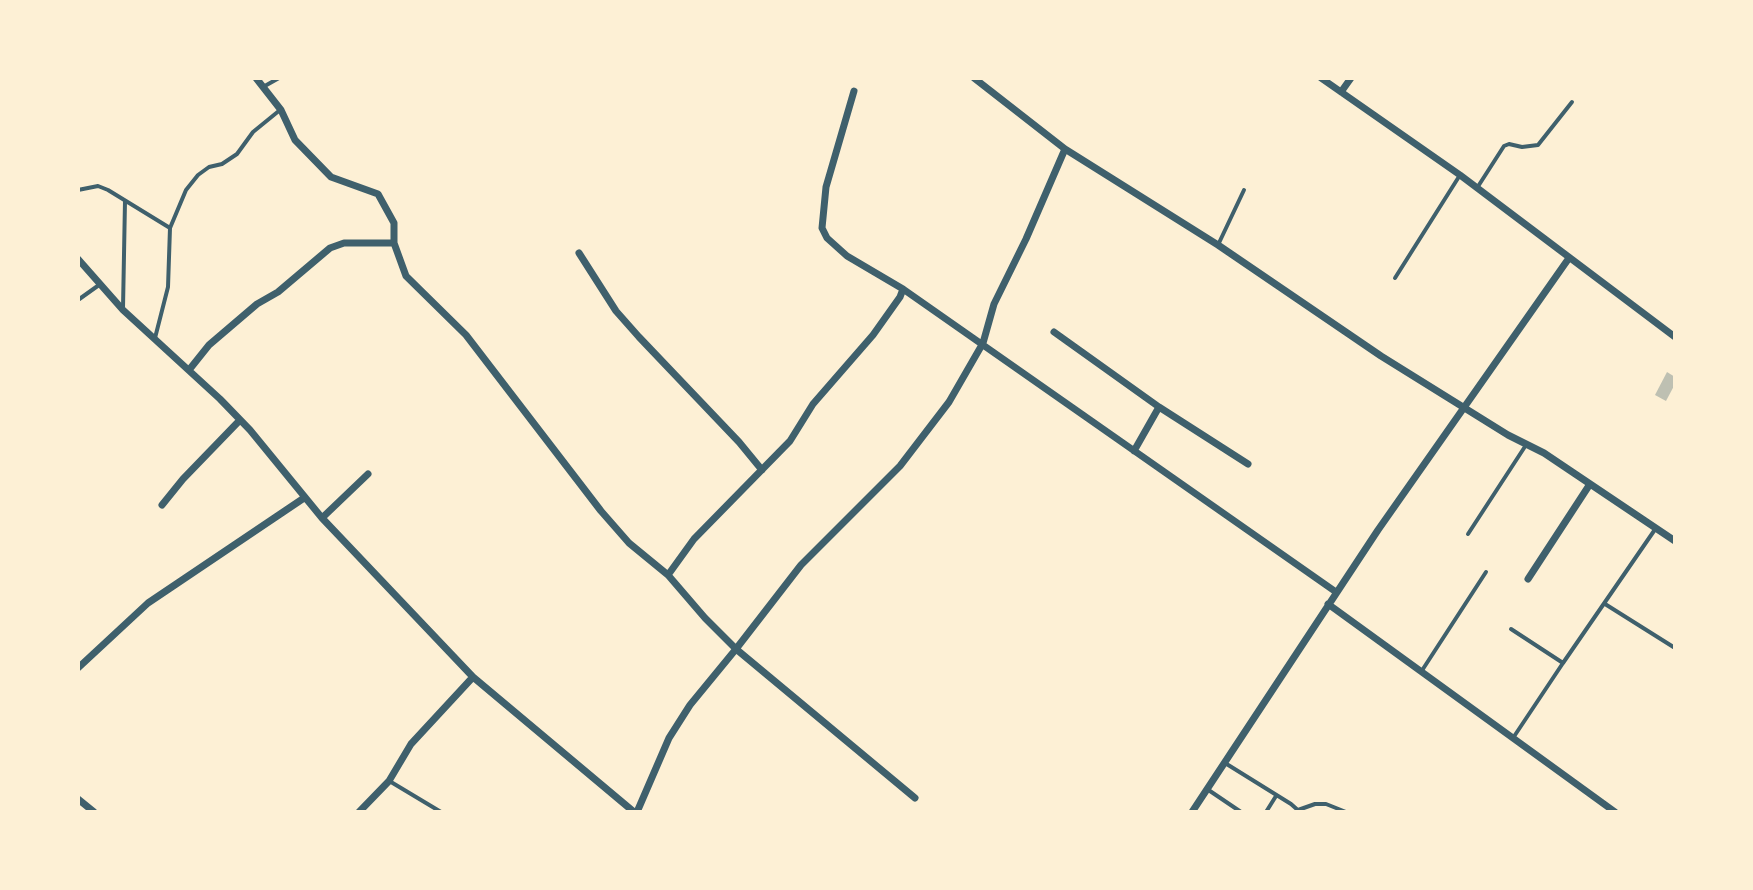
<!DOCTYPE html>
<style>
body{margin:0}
#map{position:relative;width:1753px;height:890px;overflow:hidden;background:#fdf0d5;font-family:"Roboto Condensed",sans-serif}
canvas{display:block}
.frame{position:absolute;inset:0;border:80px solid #fdf0d5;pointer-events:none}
</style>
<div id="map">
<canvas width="1753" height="890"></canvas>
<div class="frame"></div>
</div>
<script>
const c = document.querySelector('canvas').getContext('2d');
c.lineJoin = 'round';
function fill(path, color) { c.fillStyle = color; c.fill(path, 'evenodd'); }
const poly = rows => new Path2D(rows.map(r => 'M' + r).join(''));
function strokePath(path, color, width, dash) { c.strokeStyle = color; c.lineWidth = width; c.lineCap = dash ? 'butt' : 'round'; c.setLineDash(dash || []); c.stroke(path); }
fill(poly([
 [1667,372,1675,377,1675,384,1666,401,1655,395]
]), '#bec0b2');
strokePath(poly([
 [263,87,279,78],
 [1477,188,1504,146,1509,144,1522,147,1538,145,1572,102],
 [78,190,98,186,108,190,170,228],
 [1218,245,1244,190],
 [1395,278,1460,175],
 [78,300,99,285],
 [123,308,125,201],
 [155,338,168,287,170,228,186,190,198,175,209,167,222,164,237,154,253,132,280,110],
 [1468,534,1526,445],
 [1605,604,1675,648],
 [1511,629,1563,663,1513,738],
 [1563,663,1656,528],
 [1421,672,1486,572],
 [1225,763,1291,804,1300,812],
 [391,782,441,812],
 [1207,789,1241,812],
 [1298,810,1315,804,1326,804,1346,812],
 [1266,812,1276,796]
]), '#3f606c', 4);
strokePath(poly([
 [256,78,281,110,295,140,331,177,378,194,394,223,394,243,406,276,466,335,601,511,629,543,668,575,705,618,736,649,690,705,669,738,637,812],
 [974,78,1065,149,1218,245,1381,356,1508,435,1544,453,1675,541],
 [1321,78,1460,175,1675,337],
 [1341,92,1351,78],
 [579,253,616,311,639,337,739,442,762,470],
 [78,259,123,310,220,399,250,430,322,518,473,677,634,812],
 [903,289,1336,592],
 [1054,332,1159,407,1248,464],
 [189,370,209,345,257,304,278,292,330,248,344,243,394,243],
 [1134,451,1159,407],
 [162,505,183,479,240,420],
 [322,518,368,474],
 [668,575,694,539,790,441,813,404,873,335,900,297,903,289,847,256,827,238,822,228,826,187,854,91],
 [1528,579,1590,484],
 [1328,604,1615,812],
 [78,668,148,603,304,498],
 [915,798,736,649,801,565,900,466,949,402,983,343,994,304,1026,239,1065,149],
 [78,799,94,812],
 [359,812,389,781,411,744,473,677],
 [1192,812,1378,530,1569,258]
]), '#3f606c', 7);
</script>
